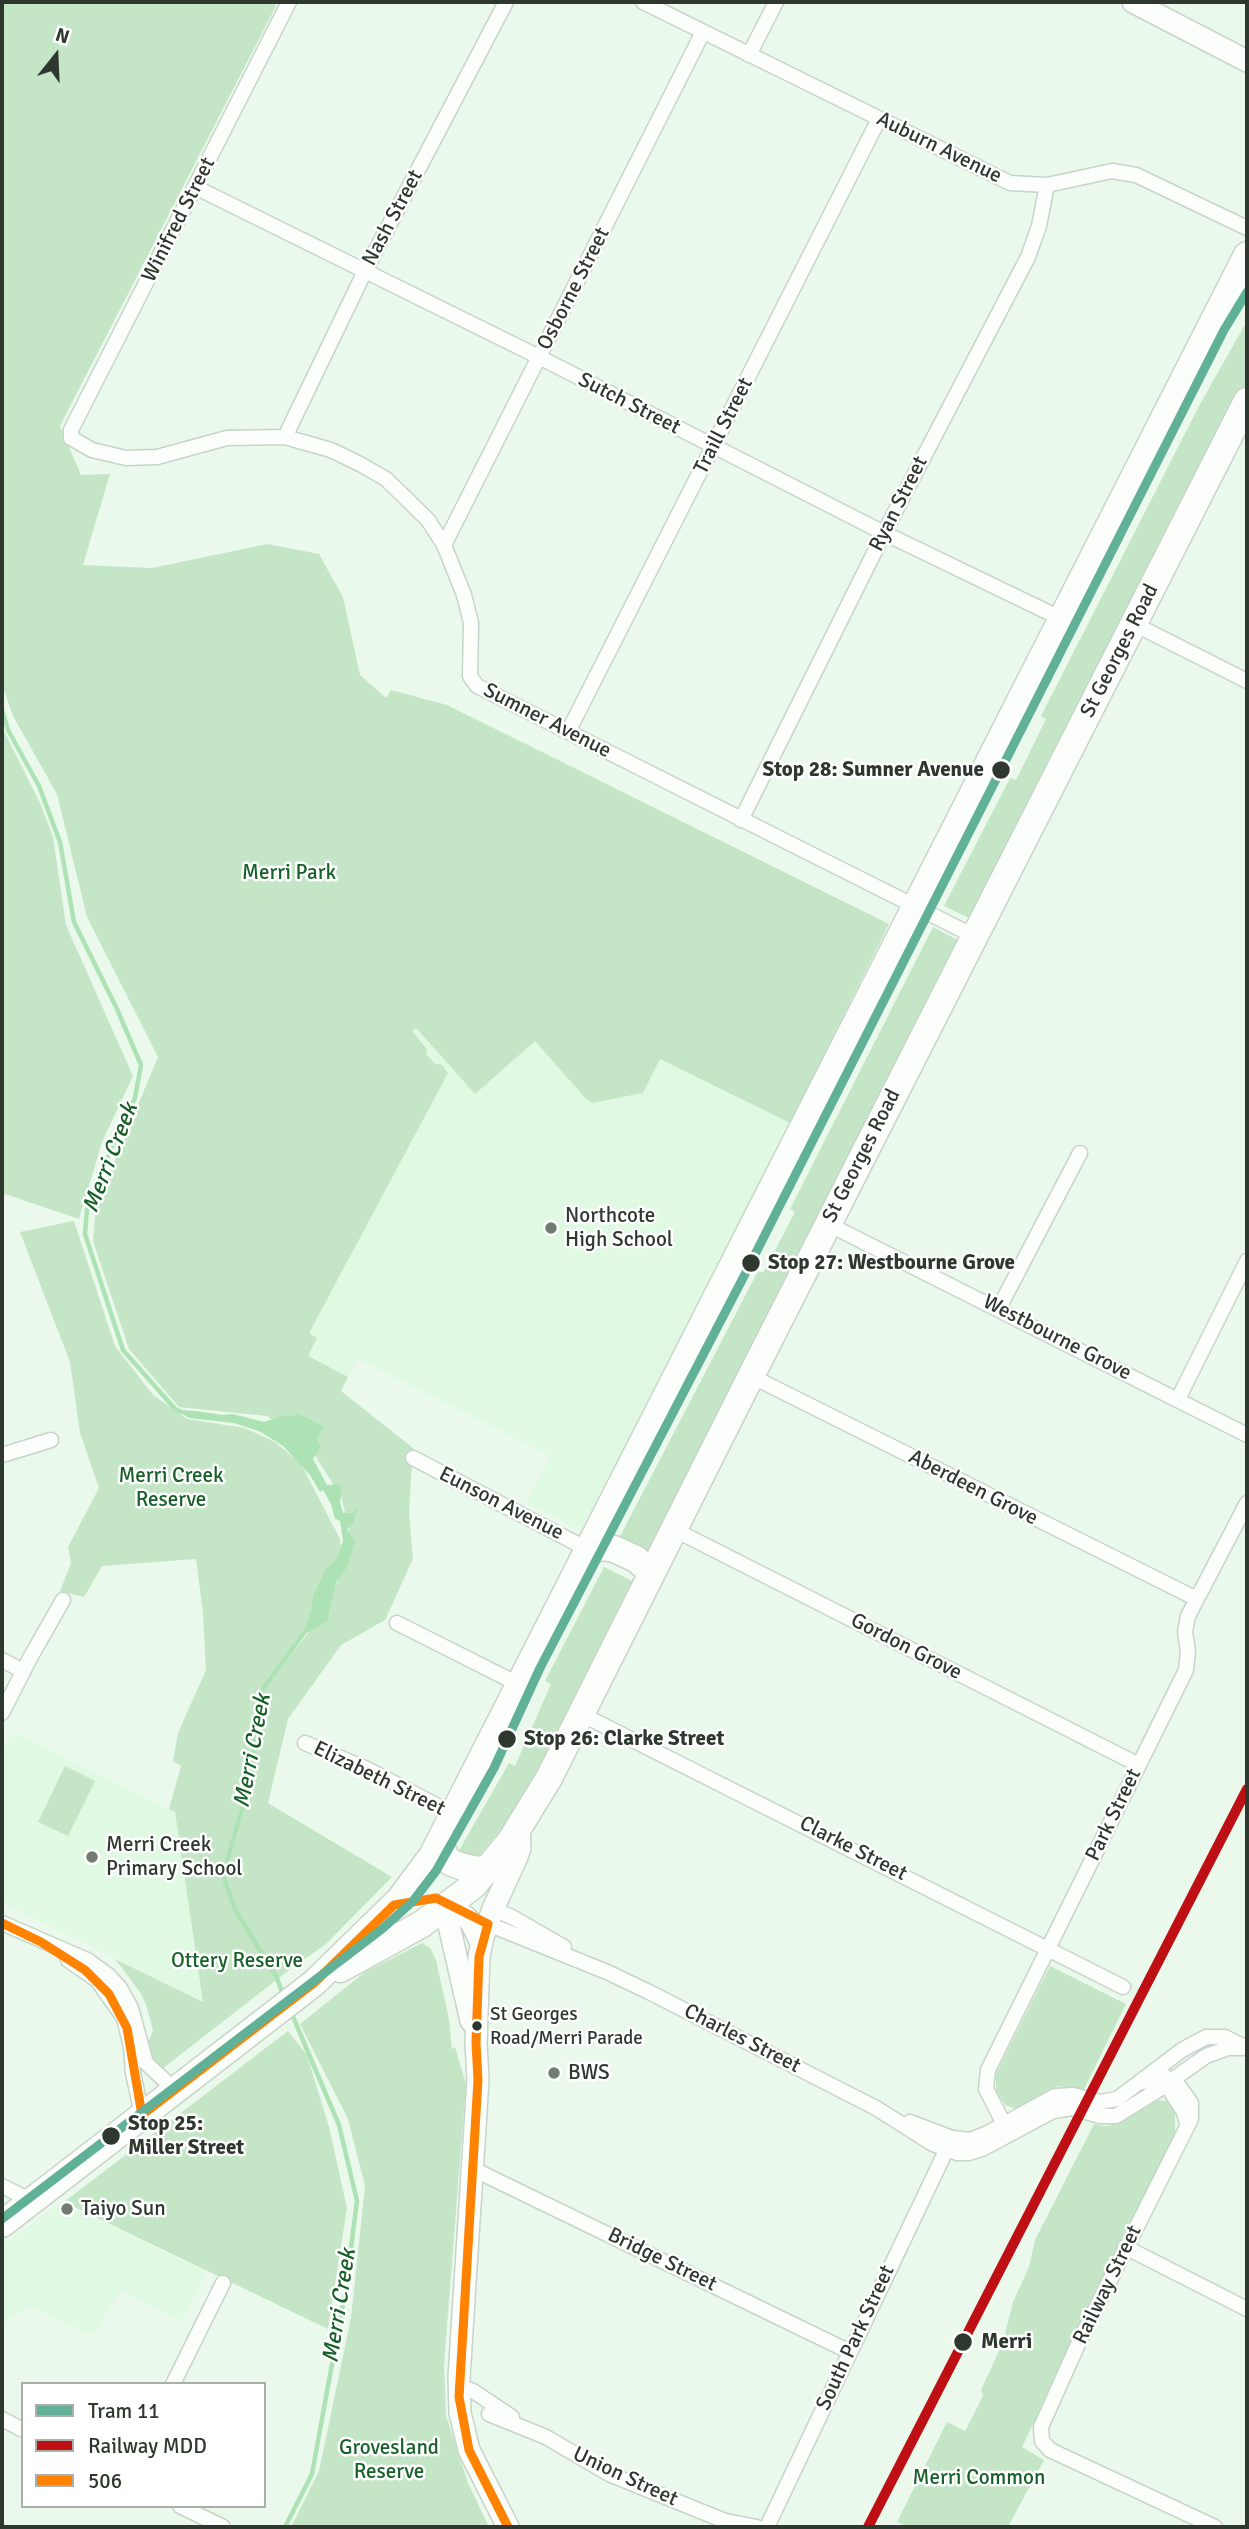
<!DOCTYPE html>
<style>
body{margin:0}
#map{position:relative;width:1249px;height:2529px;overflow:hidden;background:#eaf9eb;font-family:Signika,sans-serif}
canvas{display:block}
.frame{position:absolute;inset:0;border:4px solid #2e382e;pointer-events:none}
.legend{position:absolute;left:21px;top:2382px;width:245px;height:126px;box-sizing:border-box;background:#fff;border:2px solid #abafab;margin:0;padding:9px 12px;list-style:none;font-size:21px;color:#2e382e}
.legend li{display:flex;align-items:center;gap:14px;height:35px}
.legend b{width:35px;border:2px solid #abafab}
.north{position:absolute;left:21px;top:21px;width:70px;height:70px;-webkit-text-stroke:5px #fff;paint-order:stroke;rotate:18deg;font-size:19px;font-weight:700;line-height:28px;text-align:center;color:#2e382e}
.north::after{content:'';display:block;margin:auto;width:24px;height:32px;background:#2e382e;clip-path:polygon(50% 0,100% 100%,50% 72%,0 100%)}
</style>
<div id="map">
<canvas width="1249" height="2529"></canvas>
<div class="frame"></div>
<ul class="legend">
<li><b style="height:9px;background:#61b098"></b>Tram 11</li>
<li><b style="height:9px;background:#be1014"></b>Railway MDD</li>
<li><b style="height:9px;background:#ff8200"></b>506</li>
</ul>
<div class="north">N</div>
</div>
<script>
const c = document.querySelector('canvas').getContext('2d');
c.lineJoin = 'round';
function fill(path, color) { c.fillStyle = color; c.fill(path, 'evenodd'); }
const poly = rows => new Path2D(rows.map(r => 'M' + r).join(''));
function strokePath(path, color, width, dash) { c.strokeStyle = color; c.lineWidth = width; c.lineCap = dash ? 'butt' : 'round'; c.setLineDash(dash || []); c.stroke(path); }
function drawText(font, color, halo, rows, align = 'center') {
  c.font = font + ' Signika,sans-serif'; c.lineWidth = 5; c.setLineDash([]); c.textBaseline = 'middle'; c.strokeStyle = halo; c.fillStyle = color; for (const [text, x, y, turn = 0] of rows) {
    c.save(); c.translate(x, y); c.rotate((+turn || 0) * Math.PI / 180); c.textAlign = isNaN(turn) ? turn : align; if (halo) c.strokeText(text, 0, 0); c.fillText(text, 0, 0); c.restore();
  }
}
fill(poly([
 [476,974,587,1100,593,1102,659,1059,790,1123,581,1531,526,1503,551,1456,358,1359,348,1377,308,1357,317,1338,309,1334,435,1064,425,1053,427,1048,412,1031],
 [13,1732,175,1812,204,2002,2,1902,2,1753],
 [61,2202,206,2272,182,2321,121,2291,92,2335,31,2307,2,2324,2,2246]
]), '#e0f9e2');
fill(poly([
 [2,2,274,2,276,6,60,426,81,475,110,474,83,565,152,568,267,544,319,554,343,597,360,675,386,698,391,690,447,705,889,924,790,1123,660,1059,643,1093,592,1103,587,1100,535,1041,475,1094,416,1028,412,1031,427,1049,426,1054,435,1064,442,1065,448,1073,309,1333,317,1338,308,1356,348,1377,341,1391,413,1448,409,1511,413,1559,385,1620,341,1645,288,1719,268,1803,392,1877,326,1944,284,1974,162,2069,146,2048,153,2030,146,2004,140,1992,115,1959,203,2002,175,1812,169,1809,181,1766,173,1761,178,1733,206,1670,203,1613,196,1559,102,1566,84,1597,60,1591,71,1563,68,1547,99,1488,80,1433,70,1362,20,1232,74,1221,115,1346,153,1395,187,1419,245,1428,275,1442,301,1464,340,1539,342,1560,322,1609,275,1674,323,1615,352,1544,342,1499,307,1442,267,1416,179,1407,129,1349,93,1241,96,1205,158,1057,87,917,57,794,13,716,2,684],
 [1247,321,1247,388,975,921,944,906,1010,778,1016,780,1046,719,1041,716,1199,406],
 [2,727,40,803,53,837,66,925,133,1076,102,1142,79,1219,2,1193],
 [933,927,963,943,648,1560,616,1544,758,1271,763,1273,795,1212,790,1209],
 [604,1567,636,1583,529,1795,477,1858,457,1854,509,1763,515,1766,551,1684,545,1681],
 [65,1766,95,1781,68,1836,38,1822],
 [422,1943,430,1948,436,1960,449,2019,452,2049,455,2047,466,2084,444,2364,446,2416,468,2483,489,2527,291,2527,319,2471,351,2318,365,2186,348,2119,300,2024,365,1972],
 [1050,1966,1126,2004,1084,2089,1058,2086,1016,2109,1005,2105,996,2091,996,2074],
 [288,2031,307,2055,329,2127,347,2208,328,2329,64,2202],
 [1154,2100,1167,2101,1175,2110,1175,2135,1022,2447,1044,2460,1008,2527,908,2527,897,2522,947,2422,965,2431,980,2402,983,2395,981,2390,1003,2342,1013,2302,1029,2267,1035,2240,1094,2124,1107,2126,1118,2122]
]), '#c4e6c7');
fill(poly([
 [176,1410,196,1411,223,1415,233,1414,264,1422,286,1415,292,1417,297,1413,325,1427,319,1434,317,1440,321,1446,313,1459,327,1485,339,1484,342,1489,340,1502,343,1513,353,1513,357,1507,354,1522,347,1529,355,1541,347,1567,336,1582,327,1621,302,1636,312,1608,313,1596,325,1571,337,1558,343,1540,340,1521,335,1519,331,1504,323,1490,320,1492,310,1475,283,1446,261,1432,234,1423,189,1418]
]), '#ade3b4');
strokePath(poly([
 [2,709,8,730,39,786,60,842,74,922,117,1009,141,1065,135,1098,116,1137,87,1209,85,1234,123,1350,176,1410,182,1412],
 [283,1994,276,1976,235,1910,223,1875,249,1785,262,1690,304,1633],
 [285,2527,312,2474,346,2287,357,2201,339,2125,291,2012]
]), '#ade3b4', 4.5);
const street = poly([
 [289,2,71,430,71,438,92,450,126,458,157,457,227,438,285,437,331,450,360,464,386,479,428,520,444,545,464,595,471,623,470,676,477,686,974,936],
 [643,2,1010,183,1047,185,1112,171,1136,175,1247,228],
 [749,55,776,2],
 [195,187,539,357,884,533,1062,619],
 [285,437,365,271,506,2],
 [444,545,703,32],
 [1134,624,1247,681],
 [568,732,879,119],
 [741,820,884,533,1028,257,1039,226,1047,185],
 [828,1224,1247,1435],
 [999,1308,1080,1153],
 [751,1376,1197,1599],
 [1178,1399,1247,1261],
 [2,1455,51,1440],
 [413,1458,589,1550],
 [673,1529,1139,1765],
 [397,1623,520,1685],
 [2,1660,23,1671],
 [2,1713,30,1658,63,1600],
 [581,1714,1123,1987],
 [305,1743,367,1769,453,1814],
 [493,1909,512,1917,564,1947],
 [2,1923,87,1960,108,1975,120,1988,131,2008,146,2063,175,2090],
 [488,1924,607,1972,649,1992,876,2108,933,2144,957,2153,969,2153,982,2149,1053,2111,1072,2108,1100,2116,1116,2116,1155,2092,1206,2056,1228,2048,1247,2048],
 [68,1960,97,1980,124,2018,131,2047,133,2073,142,2115],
 [1165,2076,1169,2089,1184,2112,1187,2124],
 [1141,2082,1156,2081,1179,2086,1191,2103,1191,2119,1079,2342,1041,2427,1042,2441,1050,2450,1215,2527],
 [910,2122,952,2138,970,2140,988,2133,1055,2096,1073,2095,1100,2102,1117,2099,1182,2050,1206,2037,1225,2037,1243,2046],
 [1009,2134,986,2089,988,2070,1186,1670,1188,1651,1185,1632,1188,1616,1247,1503],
 [473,2169,850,2352],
 [2,2186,32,2201],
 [1125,2247,1247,2309],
 [173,2384,223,2283],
 [459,2387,473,2391,512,2417],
 [489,2414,546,2437,609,2474,725,2521,734,2527],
 [2,2419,23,2430],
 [180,2506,223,2527],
 [726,2521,757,2527],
 [767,2527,952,2138]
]);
const secondary = poly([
 [1133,2,1247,61],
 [451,1904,448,1921,471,2021],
 [451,1904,471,1922,481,1943],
 [508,2527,469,2450,460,2413,459,2377,478,2080,476,2043,479,1957,483,1937,493,1909,517,1857,520,1848,519,1826]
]);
const highway = poly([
 [589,1550,604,1547,614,1549,636,1559,651,1572],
 [440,1843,445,1856,450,1862,463,1867,486,1871],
 [340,1969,422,1924,474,1885,511,1840,549,1778,751,1376,1247,401],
 [2,2224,314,1983,400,1899,432,1856,1247,255]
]);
strokePath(street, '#c8d4c9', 17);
strokePath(secondary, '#c8d4c9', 24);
strokePath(highway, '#c8d4c9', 29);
strokePath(street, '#fcfefc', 14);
strokePath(secondary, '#fcfefc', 21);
strokePath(highway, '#fcfefc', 26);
strokePath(poly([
 [2,1923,41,1942,85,1970,109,1994,127,2028,142,2115,314,1983,394,1905,436,1898,488,1924,479,1957,476,2043,478,2080,459,2397,469,2450,508,2527]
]), '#ff8200', 9);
strokePath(poly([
 [868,2527,1247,1789]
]), '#be1014', 10);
strokePath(poly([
 [2,2219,382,1929,413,1901,436,1871,494,1768,540,1668,743,1278,1224,330,1247,292]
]), '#61b098', 9);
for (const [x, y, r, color] of [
 [1001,770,10,"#2e382e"],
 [551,1228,7,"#707c70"],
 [751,1263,10,"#2e382e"],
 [507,1739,10,"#2e382e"],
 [92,1857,7,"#707c70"],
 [477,2026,6,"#2e382e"],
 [554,2073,7,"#707c70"],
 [111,2136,10,"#2e382e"],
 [67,2209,7,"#707c70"],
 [963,2342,10,"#2e382e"]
]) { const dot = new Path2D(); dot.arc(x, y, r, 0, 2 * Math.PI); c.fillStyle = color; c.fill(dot); strokePath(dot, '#fff', 2.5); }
drawText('19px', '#2e382e', '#fff', [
 ["St Georges",490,2015],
 ["Road/Merri Parade",490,2039]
], 'left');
drawText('21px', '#2e382e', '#fff', [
 ["Auburn Avenue",939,148,26],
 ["Nash Street",393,218,-62],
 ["Winifred Street",179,220,-63],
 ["Osborne Street",574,289,-63],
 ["Sutch Street",629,404,27],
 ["Traill Street",724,426,-63],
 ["Ryan Street",899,504,-63],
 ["St Georges Road",1120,651,-63],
 ["Sumner Avenue",547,721,27],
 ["St Georges Road",862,1156,-63],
 ["Westbourne Grove",1057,1338,27],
 ["Aberdeen Grove",973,1488,27],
 ["Eunson Avenue",501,1504,27],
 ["Gordon Grove",906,1647,27],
 ["Elizabeth Street",379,1779,26],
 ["Park Street",1114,1815,-64],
 ["Clarke Street",853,1849,27],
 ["Charles Street",742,2039,27],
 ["Bridge Street",662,2260,26],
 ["Railway Street",1108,2285,-64],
 ["South Park Street",856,2338,-65],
 ["Union Street",625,2477,25]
]);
drawText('bold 21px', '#2e382e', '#fff', [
 ["Stop 28: Sumner Avenue",984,770,"right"],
 ["Stop 27: Westbourne Grove",768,1263],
 ["Stop 26: Clarke Street",524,1739],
 ["Stop 25:",128,2124],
 ["Miller Street",128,2148],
 ["Merri",981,2342]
], 'left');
drawText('21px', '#176029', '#fff', [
 ["Merri Park",289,873],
 ["Merri Creek",171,1476],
 ["Reserve",171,1500],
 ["Ottery Reserve",237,1961],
 ["Grovesland",389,2448],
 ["Reserve",389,2472],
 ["Merri Common",979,2478]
]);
drawText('21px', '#2e382e', '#fff', [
 ["Northcote",565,1216],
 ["High School",565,1240],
 ["Merri Creek",106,1845],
 ["Primary School",106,1869],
 ["BWS",568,2073],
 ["Taiyo Sun",81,2209]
], 'left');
drawText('italic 23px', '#166028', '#fff', [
 ["Merri Creek",111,1158,-69],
 ["Merri Creek",253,1751,-79],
 ["Merri Creek",340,2306,-81]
]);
</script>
